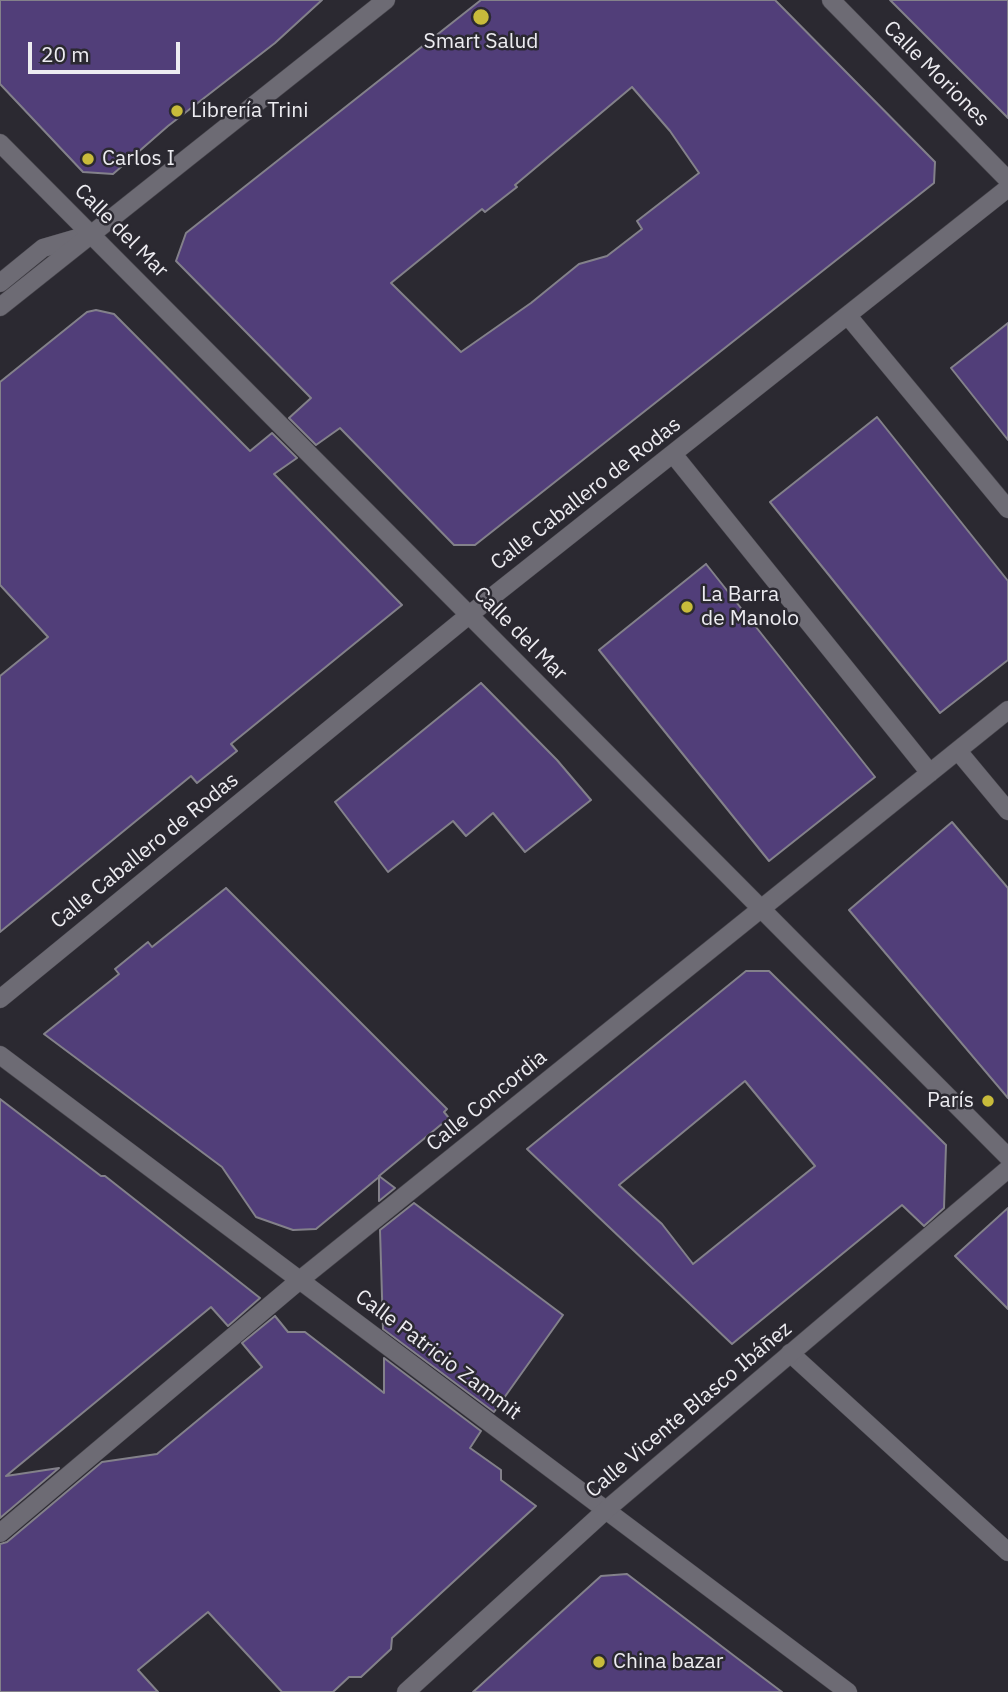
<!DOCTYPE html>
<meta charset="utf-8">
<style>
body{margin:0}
#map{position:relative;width:1008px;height:1692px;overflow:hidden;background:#2b2931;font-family:"IBM Plex Sans",sans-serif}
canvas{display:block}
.scale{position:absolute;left:28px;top:42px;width:152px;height:32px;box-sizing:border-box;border:4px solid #edecf1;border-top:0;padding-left:9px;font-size:21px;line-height:24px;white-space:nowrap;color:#edecf1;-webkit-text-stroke:5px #2b2931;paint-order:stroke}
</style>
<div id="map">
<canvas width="1008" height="1692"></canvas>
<div class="scale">20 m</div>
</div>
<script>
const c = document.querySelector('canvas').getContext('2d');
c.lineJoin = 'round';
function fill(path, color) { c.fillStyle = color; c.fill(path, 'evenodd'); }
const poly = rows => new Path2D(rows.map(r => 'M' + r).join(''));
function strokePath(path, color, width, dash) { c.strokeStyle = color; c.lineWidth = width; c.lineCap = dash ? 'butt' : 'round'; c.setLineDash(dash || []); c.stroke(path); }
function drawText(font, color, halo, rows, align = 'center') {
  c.font = font + ' "IBM Plex Sans",sans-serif'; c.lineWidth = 5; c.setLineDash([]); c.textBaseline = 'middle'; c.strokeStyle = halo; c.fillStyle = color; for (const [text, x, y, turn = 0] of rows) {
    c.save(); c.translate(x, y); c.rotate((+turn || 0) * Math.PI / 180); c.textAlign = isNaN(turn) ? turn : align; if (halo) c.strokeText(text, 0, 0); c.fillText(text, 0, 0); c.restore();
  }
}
const building = poly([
 [0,0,322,0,275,43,168,126,113,174,83,172,0,84,0,0],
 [481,0,775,0,935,162,934,183,475,545,454,545,340,428,316,445,289,418,311,398,176,261,186,233,481,0],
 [632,87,670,131,699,173,637,221,642,229,607,256,579,264,531,303,461,352,391,283,482,209,485,212,517,187,515,185,632,87],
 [890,0,1008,0,1008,118,890,0],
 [96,310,114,314,250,451,272,433,297,458,274,474,402,605,231,744,237,751,197,783,191,776,0,932,0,676,48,637,0,585,0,382,87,312,96,310],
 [1008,323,1008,440,951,368,1008,323],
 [877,417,1008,581,1008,660,940,713,770,502,877,417],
 [706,564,875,777,769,861,599,650,706,564],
 [481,683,557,760,591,800,525,852,493,813,466,836,453,821,388,872,335,802,481,683],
 [952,822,1008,888,1008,1098,849,910,952,822],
 [226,888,447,1109,444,1112,449,1118,379,1176,395,1188,379,1201,379,1177,316,1229,293,1230,256,1217,222,1167,44,1034,119,974,115,969,148,942,152,947,226,888],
 [746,971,769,971,946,1145,944,1208,924,1226,902,1205,732,1344,527,1149,746,971],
 [745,1081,815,1166,693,1264,662,1224,619,1185,745,1081],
 [0,1099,101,1176,105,1176,260,1298,228,1326,211,1307,6,1476,59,1468,0,1518,0,1099],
 [414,1203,563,1315,494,1412,383,1329,380,1230,414,1203],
 [1008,1208,1008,1309,955,1256,1008,1208],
 [275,1316,288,1332,305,1332,384,1393,384,1358,481,1431,470,1448,501,1470,501,1480,536,1506,392,1638,391,1649,361,1677,349,1677,333,1692,282,1692,208,1612,138,1670,158,1692,0,1692,0,1544,7,1542,102,1462,157,1454,262,1367,242,1343,275,1316],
 [627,1574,733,1655,782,1692,473,1692,601,1576,627,1574]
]);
fill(building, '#513e79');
strokePath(building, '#83818a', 2);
const service = poly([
 [0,283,43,248,91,234],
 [790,1353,1008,1552]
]);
const minor = poly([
 [831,0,1008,180],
 [0,143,1008,1157],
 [0,307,386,0],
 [848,316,1008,509],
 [673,454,930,773],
 [958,751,1008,811],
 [0,999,469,615,1008,188],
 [0,1055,848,1692],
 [0,1533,301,1279,1008,710]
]);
const tertiary = poly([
 [406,1692,606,1510,1008,1169]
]);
strokePath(service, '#48464d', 19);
strokePath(minor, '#48464d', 19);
strokePath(tertiary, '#48464d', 19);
strokePath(service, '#6d6b74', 18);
strokePath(minor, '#6d6b74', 18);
strokePath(tertiary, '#6d6b74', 18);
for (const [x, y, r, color] of [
 [481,17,9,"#c8bb3b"],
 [177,111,7,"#c8bb3b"],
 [88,159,7,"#c8bb3b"],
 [687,607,7,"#c8bb3b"],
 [988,1101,7,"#c8bb3b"],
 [599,1662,7,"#c8bb3b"]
]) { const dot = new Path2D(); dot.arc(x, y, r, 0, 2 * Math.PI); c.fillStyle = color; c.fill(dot); strokePath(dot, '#2b2931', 2.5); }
drawText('21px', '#edecf1', '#2b2931', [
 ["Smart Salud",481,42,"center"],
 ["Librería Trini",191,111],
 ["Carlos I",102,159],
 ["La Barra",701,595],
 ["de Manolo",701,619],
 ["París",974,1101,"right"],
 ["China bazar",613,1662]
], 'left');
drawText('21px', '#edecf1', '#2b2931', [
 ["Calle Moriones",936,74,45],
 ["Calle del Mar",121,231,45],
 ["Calle Caballero de Rodas",586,494,-38],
 ["Calle del Mar",520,634,45],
 ["Calle Caballero de Rodas",145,851,-39],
 ["Calle Concordia",487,1101,-39],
 ["Calle Patricio Zammit",438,1355,37],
 ["Calle Vicente Blasco Ibáñez",689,1410,-40]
]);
</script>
